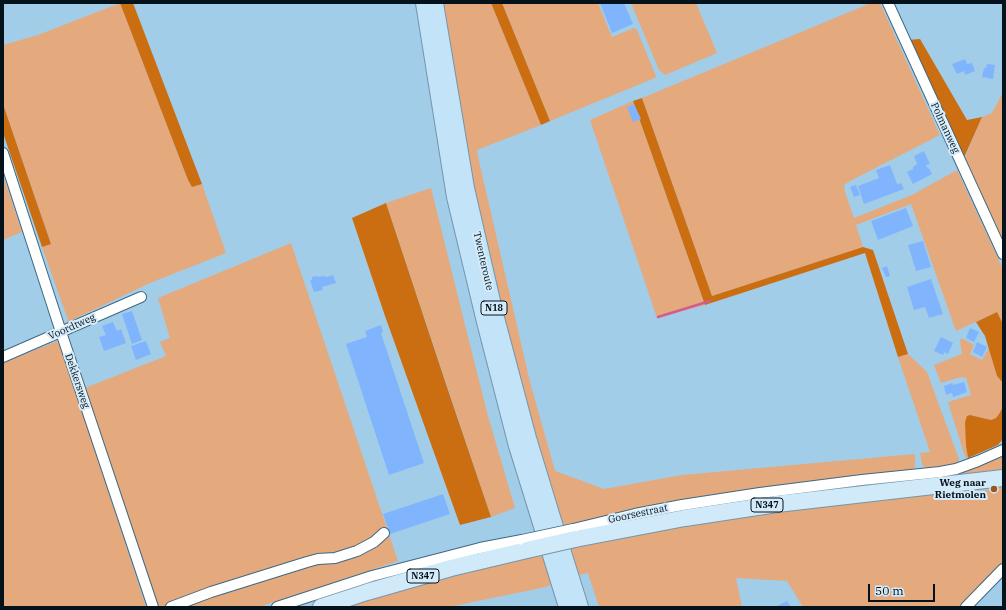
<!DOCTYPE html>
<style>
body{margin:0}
#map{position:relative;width:1006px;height:610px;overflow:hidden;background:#a1cde9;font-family:"IBM Plex Serif",serif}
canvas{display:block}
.frame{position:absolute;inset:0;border:4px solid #03121b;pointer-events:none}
.scale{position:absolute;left:868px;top:584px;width:67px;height:18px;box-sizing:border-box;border:2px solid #03121b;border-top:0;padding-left:5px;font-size:12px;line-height:14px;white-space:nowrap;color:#03121b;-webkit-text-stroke:3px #d5ebf9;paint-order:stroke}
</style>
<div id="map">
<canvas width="1006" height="610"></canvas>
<div class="frame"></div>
<div class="scale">50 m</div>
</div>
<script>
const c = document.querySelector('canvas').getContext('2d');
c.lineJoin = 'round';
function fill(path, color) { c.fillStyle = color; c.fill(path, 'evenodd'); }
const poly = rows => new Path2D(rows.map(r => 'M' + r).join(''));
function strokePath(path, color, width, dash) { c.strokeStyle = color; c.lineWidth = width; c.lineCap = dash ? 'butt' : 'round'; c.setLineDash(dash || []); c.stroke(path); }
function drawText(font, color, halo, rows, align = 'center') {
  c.font = font + ' "IBM Plex Serif",serif'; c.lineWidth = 4; c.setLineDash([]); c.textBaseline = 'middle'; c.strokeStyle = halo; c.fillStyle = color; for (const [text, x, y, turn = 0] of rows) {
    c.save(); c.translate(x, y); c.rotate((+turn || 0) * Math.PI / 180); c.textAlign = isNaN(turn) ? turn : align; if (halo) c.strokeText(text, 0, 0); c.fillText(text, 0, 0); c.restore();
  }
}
fill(poly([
 [120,3,188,180,192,187,202,184,226,253,150,283,66,323,68,320,42,247,51,244,3,104,3,45,38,35],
 [441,3,491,3,541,125,477,150,479,161,530,382,555,471,604,489,682,475,915,454,915,466,914,469,910,471,635,510,563,525,538,452,481,228],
 [502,3,598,3,612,37,634,28,637,30,656,76,655,78,550,121],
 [631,3,696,3,717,53,665,75,659,70],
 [871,3,880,3,940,135,850,181,844,185,845,192,854,218,912,195,957,170,1003,269,1003,324,997,312,956,331,911,204,856,225,863,247,712,296,642,98],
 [1003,92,1003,245,964,160,982,117,992,113],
 [633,101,705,305,657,318,590,120],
 [3,175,22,232,3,240],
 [431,188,467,333,488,416,515,508,491,517,386,203],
 [291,243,398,561,259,607,158,607,85,388,166,356,160,342,170,338,158,298],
 [961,338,974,345,970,354,982,360,989,348,997,376,1003,383,1003,407,999,414,996,418,991,420,970,415,966,446,968,458,965,457,948,402,971,395,966,378,961,377,941,383,934,365,962,354,960,341],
 [58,341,89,432,146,607,3,607,3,363],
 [908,354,927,372,935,394,959,459,958,462,948,466,931,468,926,468,923,466,922,464,920,453,930,452,898,357],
 [1003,454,1003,471,954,479,953,475,978,467],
 [1003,487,1003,562,960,607,803,607,787,581,736,578,742,607,599,607,588,573,576,576,567,549,656,530,773,512,938,493,981,491],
 [545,553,555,584,541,588,449,607,344,607,426,582,488,566]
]), '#e5a97e');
fill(poly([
 [120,3,133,3,202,184,192,187,188,180],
 [491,3,502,3,550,121,541,125],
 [920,39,967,120,982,117,963,160,908,40],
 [642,98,712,296,863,247,873,250,908,354,898,357,865,253,705,305,633,101],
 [3,104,31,186,51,244,42,247,3,133],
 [386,203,447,387,491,517,460,525,385,316,352,218],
 [997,312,1003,324,1003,383,997,376,985,336,976,322],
 [1003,407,1003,439,998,445,968,458,966,446,965,422,967,416,970,415,991,420,996,418,999,414]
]), '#cb6e12');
strokePath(poly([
 [658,317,710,301]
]), '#ce5f8d', 2.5);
fill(poly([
 [600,3,624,3,633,24,612,33],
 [965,59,967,64,972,63,975,71,965,75,964,71,957,74,952,64],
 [987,64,995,65,993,79,982,77,984,68,986,68],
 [634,104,641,119,633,122,627,107],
 [924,151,930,164,926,165,928,169,929,168,932,174,913,184,907,172,913,169,913,167,917,164,914,156],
 [890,165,897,184,901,183,904,189,864,204,858,186,879,178,876,170],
 [856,185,860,195,854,197,850,187],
 [906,208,913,226,878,240,871,221],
 [923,241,931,267,916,271,908,245],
 [887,266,890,276,886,277,882,268],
 [333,275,336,283,322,287,323,290,314,292,310,280,312,280,312,277,316,276,319,277,323,276,327,277],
 [931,279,943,314,929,318,925,307,914,310,907,287],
 [132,311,142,340,132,344,122,314],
 [113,322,117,331,121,329,126,343,104,351,99,337,106,335,102,326],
 [381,325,383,332,381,333,424,463,389,475,346,344,367,337,365,331],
 [970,328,979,332,974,342,966,338],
 [941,337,953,343,948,354,944,352,943,355,934,351],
 [146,341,151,354,136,360,131,346],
 [977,342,987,347,982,357,973,352],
 [964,382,967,392,953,397,952,393,946,395,944,386,952,383,953,385],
 [443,494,450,514,390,534,383,514],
 [787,601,791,607,775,607]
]), '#80b5fd');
const minor = poly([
 [888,3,1003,254],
 [3,153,61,332,153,607],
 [3,357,141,297],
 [573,529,635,514,682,505,760,493,862,480,940,472,956,469,978,461,1003,450],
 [171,607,211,592,307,562,318,559,335,558,357,551,374,542,384,533],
 [277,607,372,576,480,548,522,540],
 [966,607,1003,569]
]);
const primary = poly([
 [575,539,685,518,777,504,1003,478],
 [321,607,367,592,451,568,527,550]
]);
const trunk = poly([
 [424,3,455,197,485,322,517,446,567,607],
 [435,3,466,188,495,314,528,438,552,517,580,607]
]);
strokePath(minor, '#3f6881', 12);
strokePath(primary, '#7595a9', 18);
strokePath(trunk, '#7595a9', 18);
strokePath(minor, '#fff', 10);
strokePath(primary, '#d1eafa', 16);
strokePath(trunk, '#c2e3f8', 16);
const minorBridge = poly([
 [522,540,573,529]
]);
const primaryBridge = poly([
 [527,550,575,539]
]);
strokePath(minorBridge, '#3f6881', 12, []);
strokePath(primaryBridge, '#7595a9', 18, []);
strokePath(minorBridge, '#fff', 10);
strokePath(primaryBridge, '#d1eafa', 16);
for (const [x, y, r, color] of [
 [994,489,4,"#985822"]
]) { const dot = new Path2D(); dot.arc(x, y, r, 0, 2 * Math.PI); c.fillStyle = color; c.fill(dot); strokePath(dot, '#d5ebf9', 1.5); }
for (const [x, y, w] of [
 [494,308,26],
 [767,505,32],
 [423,576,32]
]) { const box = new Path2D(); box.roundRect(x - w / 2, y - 7, w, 14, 3); c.fillStyle = '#d5ebf9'; c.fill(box); strokePath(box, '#03121b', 1); }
drawText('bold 9px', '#03121b', null, [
 ["N18",494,308],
 ["N347",767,505],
 ["N347",423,576]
]);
drawText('10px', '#03121b', '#d5ebf9', [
 ["Polmanweg",945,128,65],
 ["Twenteroute",483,261,77],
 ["Voordtweg",72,327,-24],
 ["Dekkersweg",77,381,71],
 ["Goorsestraat",638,514,-12]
]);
drawText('bold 10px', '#03121b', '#d5ebf9', [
 ["Weg naar",986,483],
 ["Rietmolen",986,495]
], 'right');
</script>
